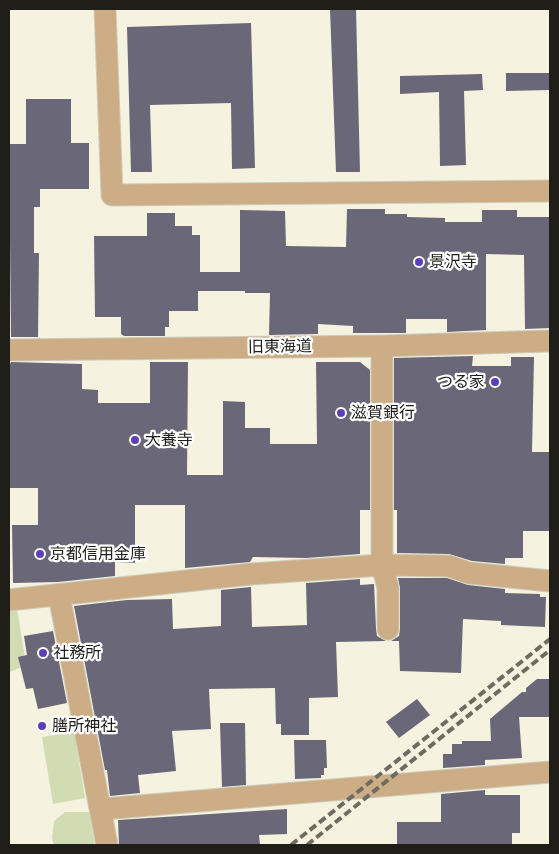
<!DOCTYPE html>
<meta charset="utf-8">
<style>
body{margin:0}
#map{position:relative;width:559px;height:854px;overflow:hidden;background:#f5f2e0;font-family:Cabin,sans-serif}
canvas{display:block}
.frame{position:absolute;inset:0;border:10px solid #1f1e18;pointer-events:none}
</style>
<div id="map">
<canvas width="559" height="854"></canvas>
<div class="frame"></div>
</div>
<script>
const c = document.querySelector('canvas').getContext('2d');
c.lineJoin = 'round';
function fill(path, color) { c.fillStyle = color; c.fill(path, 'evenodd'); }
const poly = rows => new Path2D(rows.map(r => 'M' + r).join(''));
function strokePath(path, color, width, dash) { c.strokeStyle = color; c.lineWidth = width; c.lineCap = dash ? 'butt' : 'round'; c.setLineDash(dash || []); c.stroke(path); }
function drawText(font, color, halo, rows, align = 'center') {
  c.font = font + ' Cabin,"Noto Sans JP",sans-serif'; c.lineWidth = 4.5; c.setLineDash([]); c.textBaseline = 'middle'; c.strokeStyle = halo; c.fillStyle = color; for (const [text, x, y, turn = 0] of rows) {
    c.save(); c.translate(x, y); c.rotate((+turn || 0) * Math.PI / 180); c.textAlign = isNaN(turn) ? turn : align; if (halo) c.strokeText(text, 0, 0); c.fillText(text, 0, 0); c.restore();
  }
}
fill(poly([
 [17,608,26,665,10,672,9,609],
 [74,732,85,798,53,804,42,737],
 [65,812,89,812,95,845,54,845,52,838,54,821]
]), '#d2dcb3');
fill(poly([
 [330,9,356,9,360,172,336,172],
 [251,23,255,168,232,169,231,103,150,105,152,172,131,172,127,27],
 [506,73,550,73,550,90,506,91],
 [482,74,483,90,464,91,466,165,440,166,439,92,400,94,400,76],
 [26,99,71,99,71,143,89,143,89,189,40,189,40,207,34,207,34,253,39,253,38,337,11,337,9,144,26,144],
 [347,209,385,209,385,214,407,214,407,217,445,218,445,222,482,222,482,210,517,210,517,217,550,217,550,328,525,329,524,255,486,254,486,330,447,332,447,319,406,319,406,333,353,333,353,326,318,324,318,334,269,335,270,293,245,293,245,291,198,291,198,311,169,311,169,327,165,327,165,336,124,336,121,334,121,317,95,317,94,236,147,236,147,213,175,213,175,226,192,226,192,235,200,235,200,272,240,272,240,210,285,211,286,246,346,247],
 [473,356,472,366,511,366,511,357,534,357,532,452,550,452,550,531,523,531,523,558,505,558,505,564,472,561,449,554,397,553,397,510,394,510,394,358],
 [11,362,82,364,82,389,98,390,98,403,150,403,150,362,188,362,187,475,223,475,223,401,245,402,245,428,270,428,270,444,317,444,316,362,360,362,370,370,370,510,360,510,360,554,306,558,253,557,250,562,185,568,185,505,135,505,135,563,115,562,115,576,58,582,13,583,12,525,38,525,38,488,9,488,9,366],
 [398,578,447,578,468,585,505,589,505,593,540,594,540,597,546,597,545,627,501,625,501,621,463,619,461,673,400,671,399,641,391,641,399,636,400,629,400,588],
 [360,579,360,585,374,584,376,629,377,636,386,641,336,642,338,697,309,698,309,735,281,735,281,724,276,724,275,688,209,689,211,729,172,731,176,771,138,775,140,793,110,796,107,770,105,770,74,606,127,600,172,599,173,629,221,626,221,590,251,587,252,627,307,625,306,583],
 [53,631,67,703,38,709,33,688,26,689,18,657,27,655,24,636],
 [537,679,549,679,550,717,519,717,522,758,485,760,485,765,443,768,443,754,452,754,452,744,462,744,462,741,491,741,490,719,522,692,526,692,526,688],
 [417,699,430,715,399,738,386,722],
 [220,723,245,723,246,785,222,787],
 [294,740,326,740,327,768,324,768,324,775,321,775,321,778,295,779],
 [485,790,485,795,520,795,520,833,512,833,512,845,397,845,397,822,441,822,441,794],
 [287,809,287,834,259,835,260,845,119,845,118,820]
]), '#6a6878');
const street = poly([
 [105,9,112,195,550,191],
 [382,346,382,565,388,588,388,629],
 [9,350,382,346,550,341],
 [59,595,107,845],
 [9,600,251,574,382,565,449,566,469,573,550,581],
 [102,809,550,772]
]);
strokePath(street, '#ceccbc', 23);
strokePath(street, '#ccad85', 21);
strokePath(poly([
 [291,845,550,639],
 [307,845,550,650]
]), '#6e6c62', 4, [8, 4]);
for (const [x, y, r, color] of [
 [419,262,5,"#5c40b9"],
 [495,382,5,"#5c40b9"],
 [341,413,5,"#5c40b9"],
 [135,440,5,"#5c40b9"],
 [40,554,5,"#5c40b9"],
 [43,653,5,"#5c40b9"],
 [42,726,5,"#5c40b9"]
]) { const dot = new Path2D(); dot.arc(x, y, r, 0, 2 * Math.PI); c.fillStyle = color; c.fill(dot); strokePath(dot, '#fff', 2); }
drawText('16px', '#1f1e18', '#fff', [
 ["景沢寺",429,262],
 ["つる家",485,382,"right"],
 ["滋賀銀行",351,413],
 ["大養寺",145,440],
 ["京都信用金庫",50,554],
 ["社務所",53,653],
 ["膳所神社",52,726]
], 'left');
drawText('16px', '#1f1e18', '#fff', [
 ["旧東海道",280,347,-1]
]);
</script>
